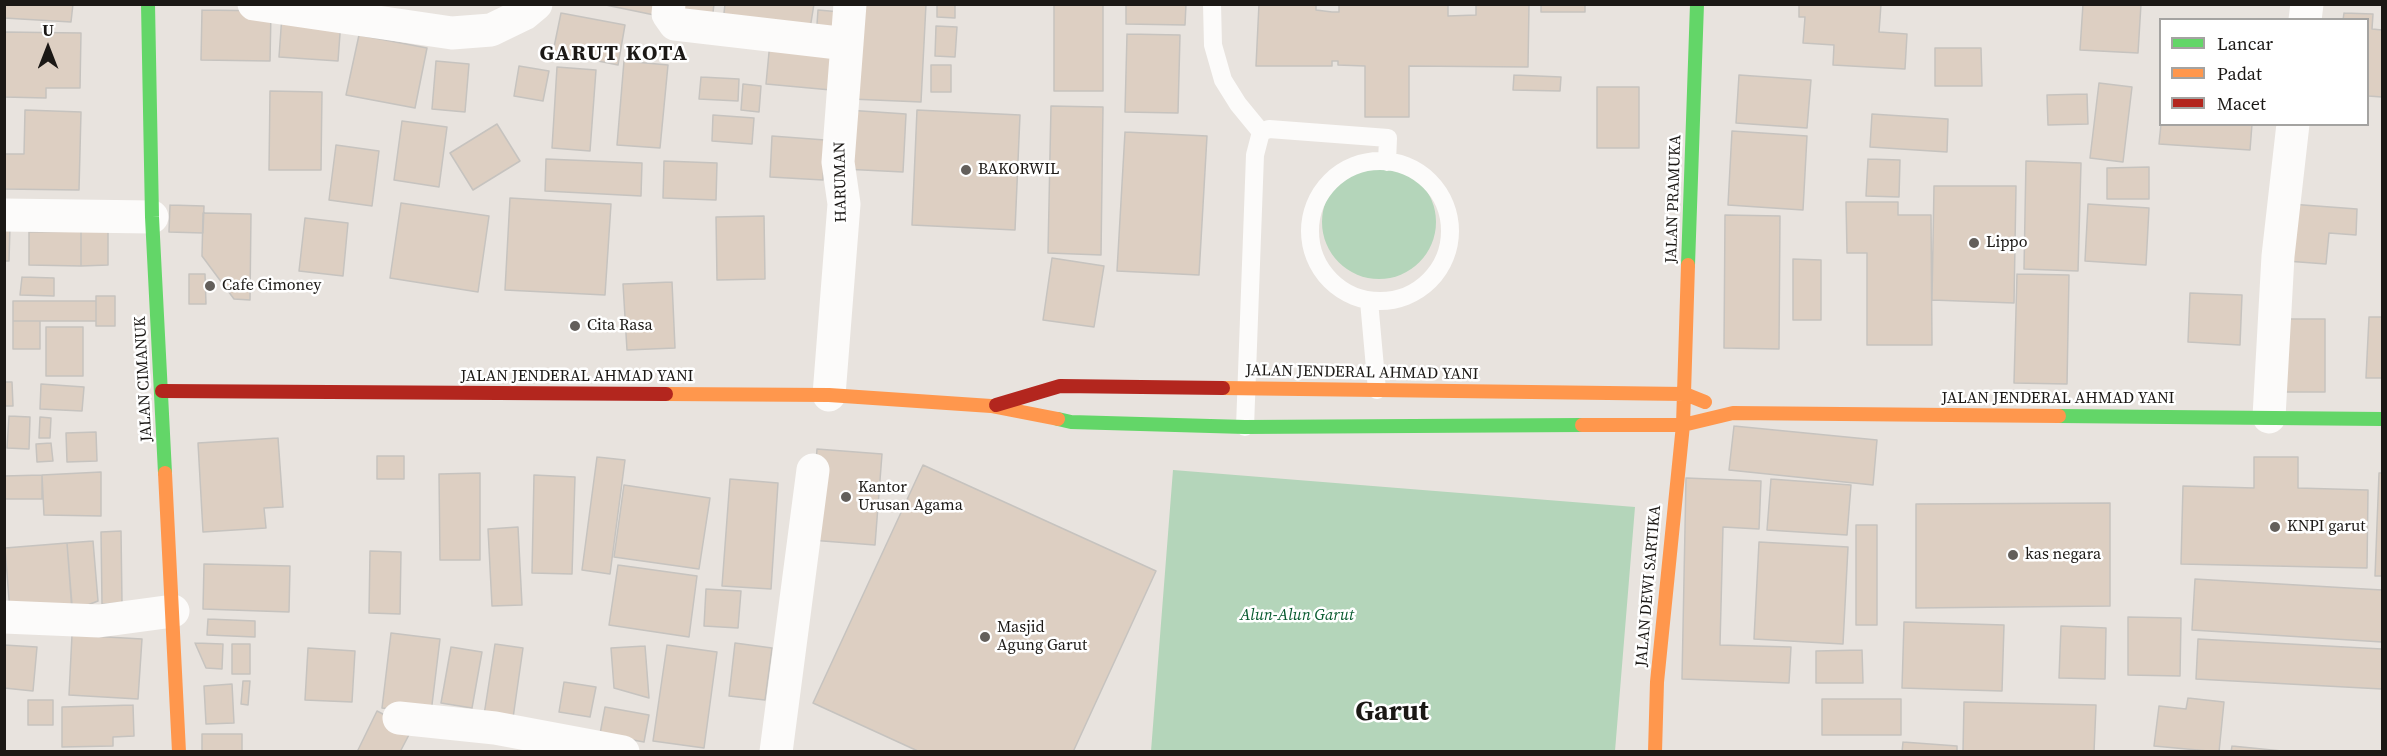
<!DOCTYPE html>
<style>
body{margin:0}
#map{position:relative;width:2387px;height:756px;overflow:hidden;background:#e8e3de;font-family:"Source Serif 4",serif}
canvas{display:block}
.frame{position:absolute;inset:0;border:6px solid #1b1815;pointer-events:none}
.legend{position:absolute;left:2159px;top:18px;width:210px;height:108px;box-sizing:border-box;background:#fff;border:2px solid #a4a3a1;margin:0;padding:8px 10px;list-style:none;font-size:18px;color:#1b1815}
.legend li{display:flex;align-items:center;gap:12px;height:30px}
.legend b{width:30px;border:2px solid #a4a3a1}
.north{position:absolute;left:18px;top:18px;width:60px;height:60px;-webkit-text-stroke:4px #fff;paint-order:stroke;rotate:0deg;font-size:16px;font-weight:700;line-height:24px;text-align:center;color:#1b1815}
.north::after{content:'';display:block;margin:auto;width:21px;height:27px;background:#1b1815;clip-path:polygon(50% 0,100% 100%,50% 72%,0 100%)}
</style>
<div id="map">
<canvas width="2387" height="756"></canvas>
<div class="frame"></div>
<ul class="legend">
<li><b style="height:8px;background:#63d668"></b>Lancar</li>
<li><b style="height:8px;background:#ff974d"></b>Padat</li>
<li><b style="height:8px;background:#b3261e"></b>Macet</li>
</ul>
<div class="north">U</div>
</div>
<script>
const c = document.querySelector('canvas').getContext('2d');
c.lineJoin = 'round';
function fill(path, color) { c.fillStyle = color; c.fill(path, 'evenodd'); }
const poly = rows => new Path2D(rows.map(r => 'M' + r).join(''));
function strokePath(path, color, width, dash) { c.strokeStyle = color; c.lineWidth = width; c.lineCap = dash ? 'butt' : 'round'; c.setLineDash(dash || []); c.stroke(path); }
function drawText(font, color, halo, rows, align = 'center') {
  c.font = font + ' "Source Serif 4",serif'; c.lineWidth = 5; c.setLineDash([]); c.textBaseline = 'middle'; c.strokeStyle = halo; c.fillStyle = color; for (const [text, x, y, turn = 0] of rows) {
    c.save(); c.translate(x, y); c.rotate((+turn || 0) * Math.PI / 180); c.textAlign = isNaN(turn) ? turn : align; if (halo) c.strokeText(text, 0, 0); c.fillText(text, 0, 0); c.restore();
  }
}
fill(poly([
 '1322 222a57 57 0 1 1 114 0a57 57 0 1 1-114 0Z',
 [1173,470,1635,507,1615,751,1151,751]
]), '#b4d5ba');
const building = poly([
 [4,4,73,4,71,22,4,18,4,4],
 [601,4,662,4,659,16,601,4],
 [679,4,714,4,712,21,677,16,679,4],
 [725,4,814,4,809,35,723,22,725,4],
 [856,4,926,4,921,102,851,99,856,4],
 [937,4,955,4,955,18,937,17,937,4],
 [1054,4,1103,4,1103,91,1054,91,1054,4],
 [1126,4,1186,4,1185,25,1126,24,1126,4],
 [1259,4,1316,4,1316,10,1332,12,1339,12,1339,4,1448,4,1448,16,1476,15,1476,4,1529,4,1528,67,1409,66,1409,117,1365,117,1365,66,1338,65,1338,61,1332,61,1332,66,1256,66,1259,4],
 [1541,4,1585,4,1585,12,1541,12,1541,4],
 [1799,4,1881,4,1879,32,1907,34,1905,69,1833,65,1834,45,1803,43,1805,17,1799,17,1799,4],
 [2083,4,2141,4,2138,53,2080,50,2083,4],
 [202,10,271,11,270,61,201,60,202,10],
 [818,10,841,12,839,40,816,39,818,10],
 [561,13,625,25,618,65,553,52,561,13],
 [2344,13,2373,14,2372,29,2382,30,2382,97,2368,96,2368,20,2343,20,2344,13],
 [282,15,341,20,338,61,279,57,282,15],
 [936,26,957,27,955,57,935,56,936,26],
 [4,32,81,33,80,88,46,88,46,98,4,97,4,32],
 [1127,34,1180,35,1178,113,1125,112,1127,34],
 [359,35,427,48,415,108,346,95,359,35],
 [770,42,835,48,831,90,766,84,770,42],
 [1935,48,1981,48,1982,86,1935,86,1935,48],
 [436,61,469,64,465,112,432,109,436,61],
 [624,61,668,65,660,148,617,145,624,61],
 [931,65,951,65,951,92,931,92,931,65],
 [519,66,549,71,543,101,514,96,519,66],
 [557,67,596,70,590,151,552,148,557,67],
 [1514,75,1561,77,1560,91,1513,90,1514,75],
 [1739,75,1811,80,1807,128,1736,123,1739,75],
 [701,77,739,79,738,101,699,99,701,77],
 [2099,83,2132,87,2123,162,2090,158,2099,83],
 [743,84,761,86,759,112,741,110,743,84],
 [1597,87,1639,87,1639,148,1597,148,1597,87],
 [270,91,322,92,321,170,269,170,270,91],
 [2087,94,2088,124,2048,125,2047,95,2087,94],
 [1051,106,1103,107,1101,255,1048,253,1051,106],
 [25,110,81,112,79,190,4,189,4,154,24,154,25,110],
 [847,110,906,114,903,172,843,169,847,110],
 [917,110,1020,115,1015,230,912,225,917,110],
 [1872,114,1948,119,1947,152,1870,147,1872,114],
 [713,115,754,118,752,144,712,141,713,115],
 [402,121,447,127,439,187,394,180,402,121],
 [497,124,520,161,473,190,450,153,497,124],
 [2161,124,2252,124,2250,150,2159,144,2161,124],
 [1732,131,1807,136,1803,210,1728,205,1732,131],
 [1125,132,1207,136,1199,275,1117,271,1125,132],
 [772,136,825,140,823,180,770,177,772,136],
 [336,145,379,151,372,206,329,200,336,145],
 [546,159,642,163,641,196,545,191,546,159],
 [1868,159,1900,160,1899,197,1866,196,1868,159],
 [664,161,717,163,716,200,663,198,664,161],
 [2026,161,2081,163,2078,271,2024,269,2026,161],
 [2149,167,2149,199,2107,199,2107,168,2149,167],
 [1934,186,2016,186,2014,303,1932,300,1934,186],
 [510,198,611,204,605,295,505,290,510,198],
 [1846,202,1898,202,1898,215,1931,215,1932,345,1867,345,1867,253,1847,253,1846,202],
 [401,203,489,216,478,292,390,278,401,203],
 [2088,204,2149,208,2146,265,2085,261,2088,204],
 [2290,204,2357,209,2356,235,2329,233,2326,264,2286,261,2290,204],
 [170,205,204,206,203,233,169,232,170,205],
 [203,213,251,214,250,300,234,299,202,256,203,213],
 [1725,215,1780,216,1779,349,1724,348,1725,215],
 [764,216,765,279,717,280,716,217,764,216],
 [305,218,348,223,343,276,299,271,305,218],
 [4,225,10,225,9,261,4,261,4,225],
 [81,231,81,266,29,265,29,232,81,231],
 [81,231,108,231,108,265,81,266,81,231],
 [1052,258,1104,266,1094,327,1043,320,1052,258],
 [1793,259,1821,260,1821,320,1793,320,1793,259],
 [189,274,205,274,206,304,189,304,189,274],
 [2017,274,2069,275,2067,384,2014,383,2017,274],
 [22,277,54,278,54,296,20,295,22,277],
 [672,282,675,348,627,350,623,284,672,282],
 [2190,293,2242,295,2240,345,2188,342,2190,293],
 [96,296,115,296,115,326,96,326,96,296],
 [13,301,96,301,96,321,13,321,13,301],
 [2369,317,2382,317,2382,378,2366,378,2369,317],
 [2281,319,2325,319,2325,392,2281,392,2281,319],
 [13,321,40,321,40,349,13,349,13,321],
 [46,327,83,327,83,376,46,376,46,327],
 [4,382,12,382,13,406,4,406,4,382],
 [41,384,84,387,82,411,40,409,41,384],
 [9,416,30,417,29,449,7,448,9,416],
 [40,417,51,418,50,438,39,438,40,417],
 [1734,426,1877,440,1873,485,1729,470,1734,426],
 [96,432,97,461,67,462,66,433,96,432],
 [278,438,283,507,264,508,266,528,203,532,198,443,278,438],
 [51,443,53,461,37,462,36,444,51,443],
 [817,449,882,454,875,545,810,540,817,449],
 [377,456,404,456,404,479,377,479,377,456],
 [597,457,625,460,610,574,582,570,597,457],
 [2254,457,2298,457,2298,488,2368,490,2367,568,2181,564,2183,486,2254,488,2254,457],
 [923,465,1156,571,1073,752,920,752,813,703,923,465],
 [101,472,101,516,44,515,42,475,101,472],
 [480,473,480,560,440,560,439,474,480,473],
 [2379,473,2382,473,2382,576,2375,576,2379,473],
 [42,475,42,499,4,499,4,476,42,475],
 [534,475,575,477,572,574,532,573,534,475],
 [1686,478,1761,481,1759,529,1723,527,1720,645,1791,647,1789,683,1682,679,1686,478],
 [730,479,778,483,771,589,722,586,730,479],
 [1771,479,1851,485,1847,535,1767,530,1771,479],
 [624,485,710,498,699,569,614,557,624,485],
 [2110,503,2110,606,1916,608,1916,504,2110,503],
 [1856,525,1877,525,1877,625,1856,625,1856,525],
 [518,527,522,605,492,606,488,529,518,527],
 [121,531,122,603,102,604,101,532,121,531],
 [93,541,98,601,72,611,67,543,93,541],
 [1759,542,1848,547,1843,644,1754,639,1759,542],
 [67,543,73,617,10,612,5,548,67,543],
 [370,551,401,552,400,614,369,613,370,551],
 [204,564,290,566,289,612,203,609,204,564],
 [618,565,697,576,689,637,609,625,618,565],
 [2195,579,2382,590,2382,642,2192,630,2195,579],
 [706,589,741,591,738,628,704,626,706,589],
 [2128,617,2181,618,2180,676,2128,675,2128,617],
 [208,619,255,621,255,637,207,635,208,619],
 [1904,622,2004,625,2002,691,1902,688,1904,622],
 [2061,626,2106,628,2105,679,2059,678,2061,626],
 [391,633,440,639,431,713,382,708,391,633],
 [72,635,142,639,138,699,69,695,72,635],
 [2198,639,2382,649,2382,689,2196,679,2198,639],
 [195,643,223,644,222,669,206,668,195,643],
 [735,643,772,648,765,700,729,696,735,643],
 [232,644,250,644,250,674,232,674,232,644],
 [495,644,523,648,513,718,484,715,495,644],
 [4,645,37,647,33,691,4,688,4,645],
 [667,645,717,652,704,748,653,741,667,645],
 [645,646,649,698,614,688,611,648,645,646],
 [451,647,482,652,472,708,441,703,451,647],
 [308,648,355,651,352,702,305,700,308,648],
 [1862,650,1863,683,1816,683,1816,651,1862,650],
 [243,681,250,681,248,705,241,704,243,681],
 [564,682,596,687,590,717,559,712,564,682],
 [232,684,234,723,206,724,204,686,232,684],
 [2188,698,2224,702,2219,752,2154,746,2159,706,2186,709,2188,698],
 [1822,699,1901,699,1901,735,1822,735,1822,699],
 [28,700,53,700,53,725,28,725,28,700],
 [1964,702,2096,705,2094,752,1963,752,1964,702],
 [133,705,134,736,113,737,113,746,62,747,62,707,133,705],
 [605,707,649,715,644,742,600,734,605,707],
 [377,711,412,729,400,752,357,752,377,711],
 [202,734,242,734,242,752,202,752,202,734],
 [1903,742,1957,746,1957,752,1902,752,1903,742],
 [2232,746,2282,751,2282,752,2231,752,2232,746]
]);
fill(building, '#ddcfc2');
strokePath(building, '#c6c3bf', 1.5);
strokePath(poly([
 [1212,4,1213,45,1223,80,1238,104,1261,132],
 '1310 231a70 70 0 1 1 140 0a70 70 0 1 1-140 0Z',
 [1369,301,1377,390],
 [1245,427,1255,155,1261,132,1269,129,1388,138,1387,162]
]), '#fcfbfa', 18);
strokePath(poly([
 [254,4,452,33,491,30,524,14,536,4],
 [669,4,668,14,675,24,847,44],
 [2305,20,2307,4],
 [4,215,152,217],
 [829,395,844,204,838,162,850,4],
 [2269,417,2278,256,2293,124],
 [4,617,99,621,173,611],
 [399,718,495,728,623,752],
 [776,752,813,470]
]), '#fcfbfa', 33);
strokePath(poly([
 [148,4,152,217,165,473],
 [1688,265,1697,4],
 [2059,416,2382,419],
 [1058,419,1071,422,1245,427,1582,425]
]), '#63d668', 14);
strokePath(poly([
 [1223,388,1685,394,1705,402],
 [666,394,829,395,991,406,1058,419],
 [1582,425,1683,425,1733,413,2059,416],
 [165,473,179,752],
 [1655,752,1657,682,1683,425,1688,265]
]), '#ff974d', 14);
strokePath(poly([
 [162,391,666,394],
 [996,405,1060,386,1223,388]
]), '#b3261e', 14);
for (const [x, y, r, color] of [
 [966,170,6,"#635f5b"],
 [1974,243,6,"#635f5b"],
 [210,286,6,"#635f5b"],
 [575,326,6,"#635f5b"],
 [846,497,6,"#635f5b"],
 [2275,527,6,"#635f5b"],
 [2013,555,6,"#635f5b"],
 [985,637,6,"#635f5b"]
]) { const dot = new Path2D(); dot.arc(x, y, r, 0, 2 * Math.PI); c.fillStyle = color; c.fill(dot); strokePath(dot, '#fff', 2); }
drawText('16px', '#1b1815', '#fff', [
 ["BAKORWIL",978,170],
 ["Lippo",1986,243],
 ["Cafe Cimoney",222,286],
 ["Cita Rasa",587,326],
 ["Kantor",858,488],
 ["Urusan Agama",858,506],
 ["KNPI garut",2287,527],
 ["kas negara",2025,555],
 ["Masjid",997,628],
 ["Agung Garut",997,646]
], 'left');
drawText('16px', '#1b1815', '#fff', [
 ["HARUMAN",841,182,-91],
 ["JALAN PRAMUKA",1674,199,-88],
 ["JALAN JENDERAL AHMAD YANI",1362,373,1],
 ["JALAN JENDERAL AHMAD YANI",577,377],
 ["JALAN CIMANUK",144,379,-93],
 ["JALAN JENDERAL AHMAD YANI",2058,399],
 ["JALAN DEWI SARTIKA",1649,586,-85]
]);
drawText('italic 16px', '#075a2e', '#fff', [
 ["Alun-Alun Garut",1297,616]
]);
c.letterSpacing = '1.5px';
drawText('bold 22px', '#1b1815', '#fff', [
 ["GARUT KOTA",614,54]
]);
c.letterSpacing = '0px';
drawText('bold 28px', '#1b1815', '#fff', [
 ["Garut",1392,713]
]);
</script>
